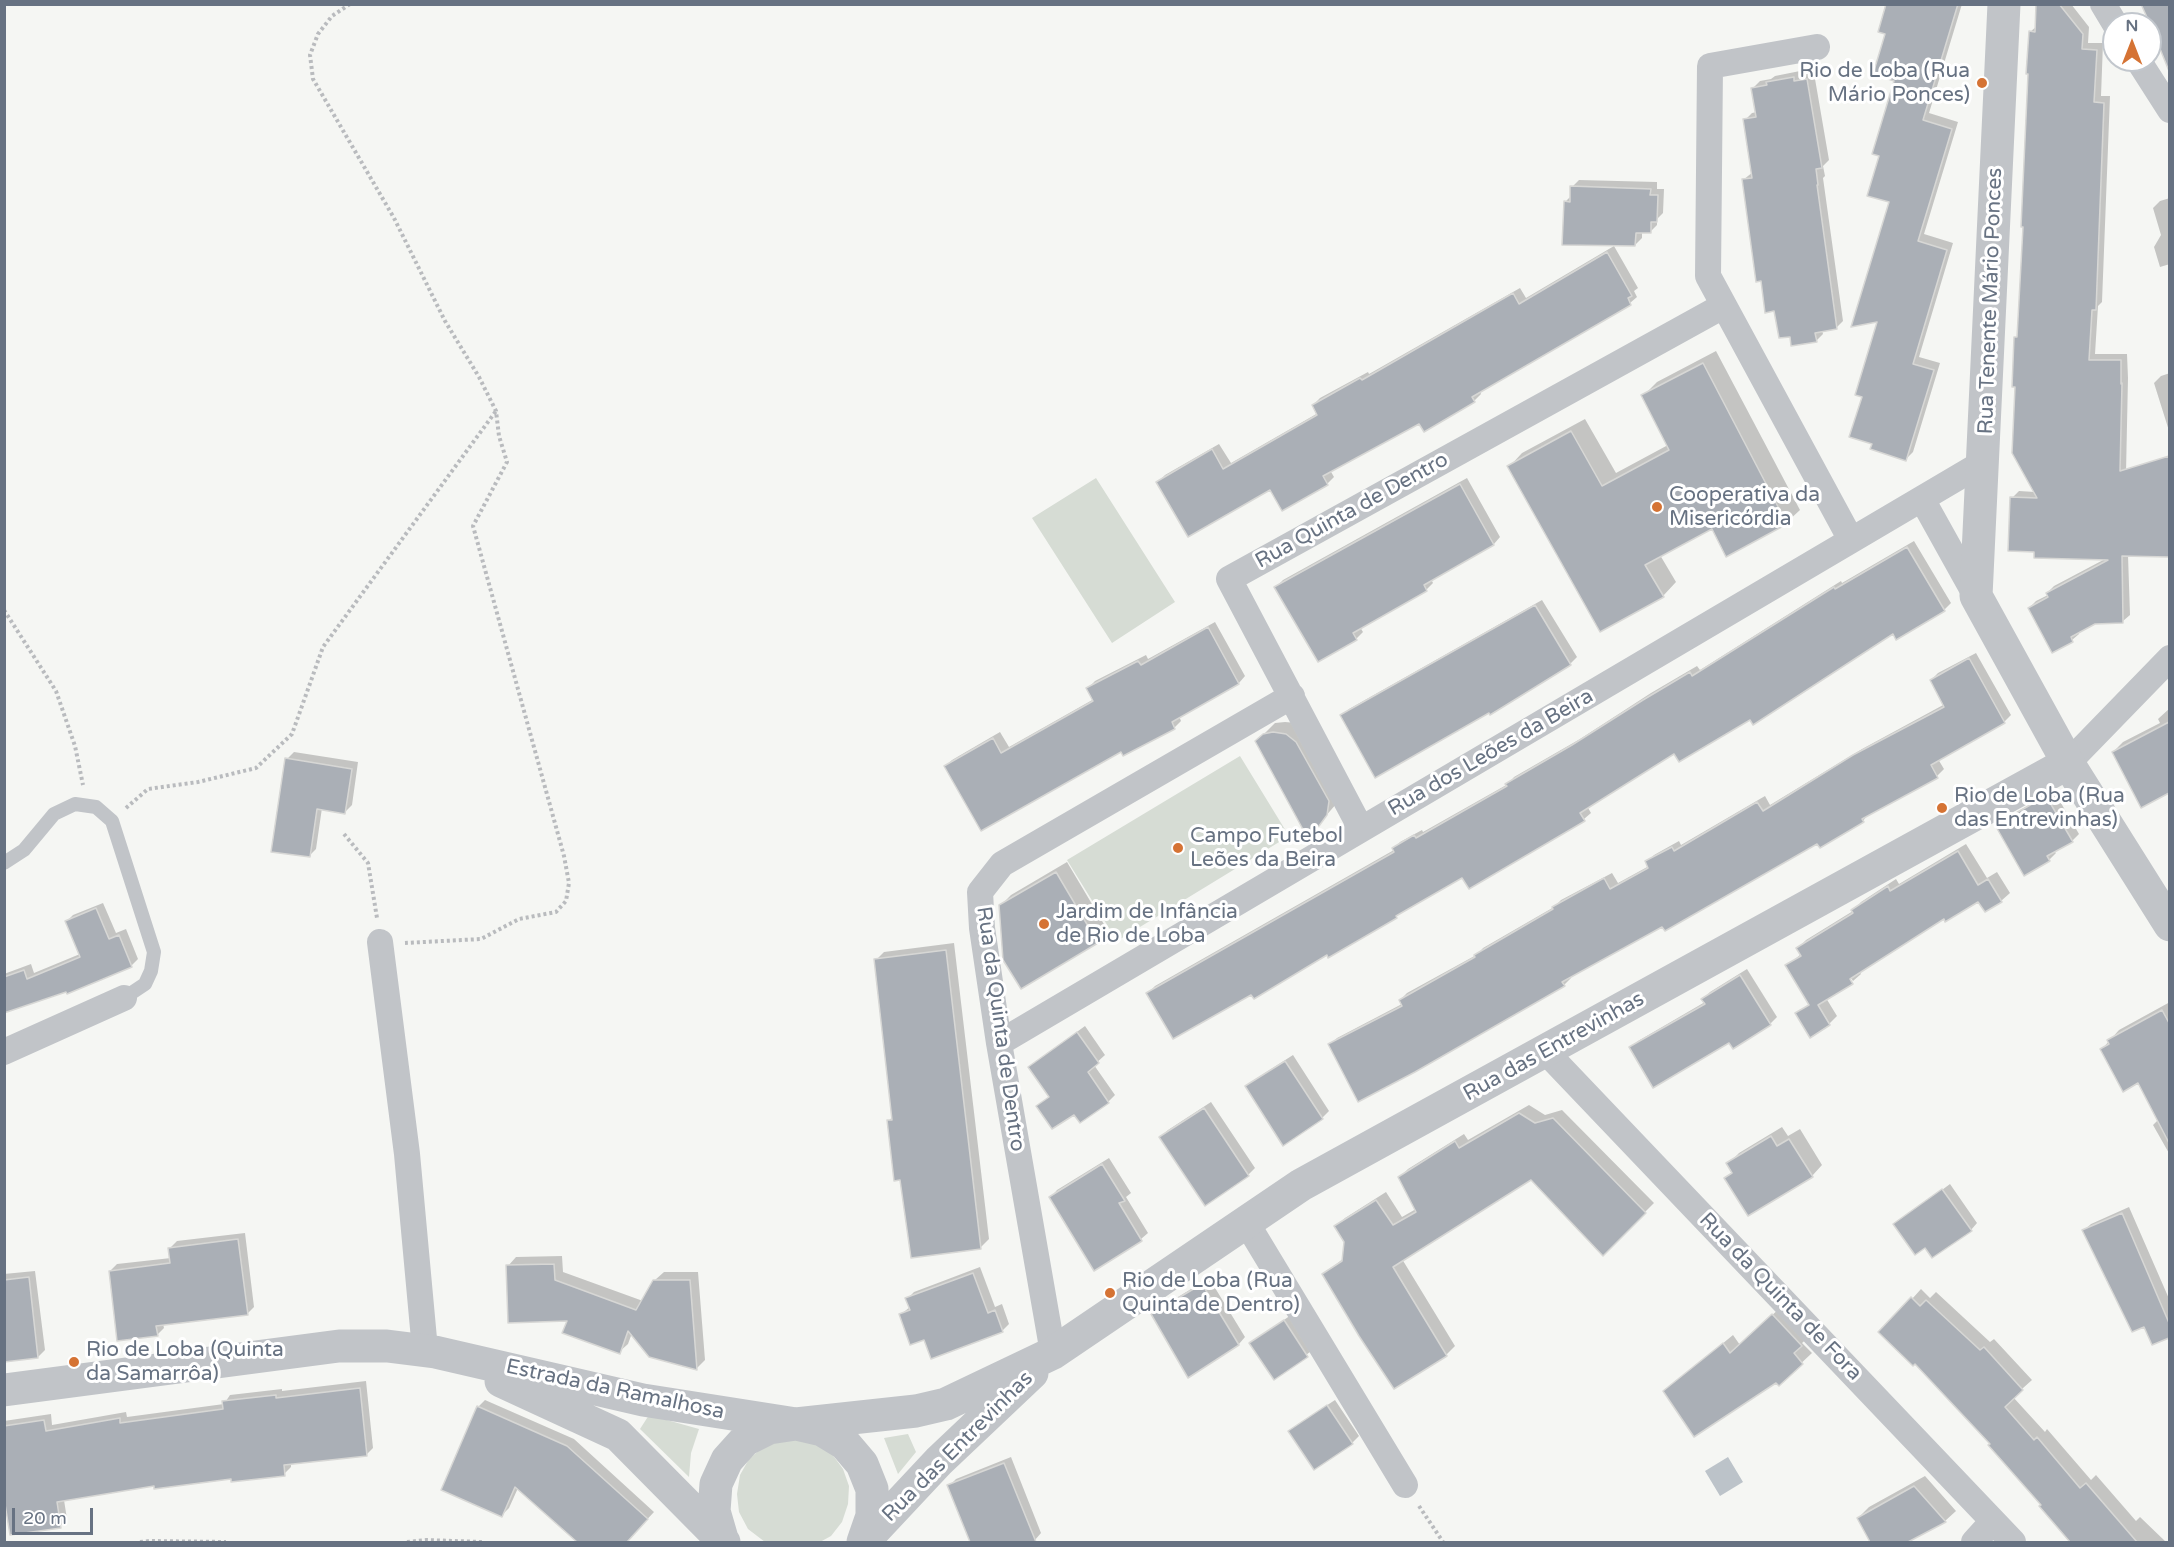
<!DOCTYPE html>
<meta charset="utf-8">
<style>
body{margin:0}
#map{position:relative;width:2174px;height:1547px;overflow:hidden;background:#f5f6f3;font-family:"Varela Round",sans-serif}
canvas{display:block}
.frame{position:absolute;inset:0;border:6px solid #677282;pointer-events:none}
.north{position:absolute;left:2102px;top:12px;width:60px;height:60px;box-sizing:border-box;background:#fff;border:2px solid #c2c7cd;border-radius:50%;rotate:0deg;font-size:16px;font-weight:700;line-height:24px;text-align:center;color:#677282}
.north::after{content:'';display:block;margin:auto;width:21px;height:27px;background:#d57334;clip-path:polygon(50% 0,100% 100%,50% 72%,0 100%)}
.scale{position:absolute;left:12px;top:1508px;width:81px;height:27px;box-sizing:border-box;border:3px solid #677282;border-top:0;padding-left:8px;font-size:18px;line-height:21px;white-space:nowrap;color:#677282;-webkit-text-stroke:4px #fff;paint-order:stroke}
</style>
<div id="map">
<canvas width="2174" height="1547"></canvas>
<div class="frame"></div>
<div class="north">N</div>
<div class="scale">20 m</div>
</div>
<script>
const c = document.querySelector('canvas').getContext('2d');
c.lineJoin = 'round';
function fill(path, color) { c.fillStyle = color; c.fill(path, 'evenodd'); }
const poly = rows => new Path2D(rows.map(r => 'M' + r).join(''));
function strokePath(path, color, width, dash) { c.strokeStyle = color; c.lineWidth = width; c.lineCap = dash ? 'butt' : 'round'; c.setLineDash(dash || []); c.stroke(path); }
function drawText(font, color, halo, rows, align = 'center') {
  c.font = font + ' "Varela Round",sans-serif'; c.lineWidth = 6; c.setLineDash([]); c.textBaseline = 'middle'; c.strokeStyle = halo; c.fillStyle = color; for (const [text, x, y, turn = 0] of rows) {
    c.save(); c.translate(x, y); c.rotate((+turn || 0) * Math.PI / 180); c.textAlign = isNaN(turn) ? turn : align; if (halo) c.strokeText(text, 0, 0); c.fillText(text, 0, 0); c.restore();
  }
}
fill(poly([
 [1096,478,1175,602,1112,643,1032,518],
 [1240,756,1289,836,1117,941,1067,860],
 [649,1415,699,1429,691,1453,689,1477,640,1429],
 [908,1434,916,1452,898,1474,884,1438],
 [799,1439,817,1444,832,1454,843,1469,849,1486,848,1504,842,1522,831,1536,820,1542,765,1542,748,1529,739,1512,737,1494,740,1475,749,1459,763,1447,780,1440]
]), '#d6dcd4');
fill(poly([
 [1728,1457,1743,1482,1720,1496,1705,1471]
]), '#bcc3c9');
fill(poly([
 [1888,4,1962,4,1929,113,1958,122,1924,234,1953,243,1919,357,1940,363,1913,452,1906,459,1873,443,1864,396,1879,321,1891,201,1881,155,1896,80,1887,33],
 [2038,4,2071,4,2089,27,2088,43,2103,43,2101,96,2110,96,2102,302,2098,306,2095,354,2127,354,2128,378,2126,473,2106,485,2170,486,2170,556,2128,555,2130,615,2123,621,2095,622,2078,631,2079,634,2072,640,2052,651,2029,608,2036,601,2048,595,2047,593,2054,586,2107,558,2036,550,2012,498,2019,491,2035,492,2017,386,2015,338,2019,334,2022,290,2030,32,2037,26],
 [2145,4,2170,4,2170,47,2162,51],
 [1800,71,1801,75,1814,73,1829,160,1823,166,1825,176,1823,178,1843,321,1836,328,1822,330,1823,334,1816,341,1791,335,1776,310,1743,180,1753,172,1745,120,1752,113,1757,112,1753,88,1760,81,1771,79,1775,76],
 [1579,180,1657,182,1657,189,1664,189,1663,213,1657,219,1657,225,1650,232,1642,232,1642,238,1635,245,1565,202,1572,195,1572,187],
 [2170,198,2170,264,2160,267,2154,247,2161,235,2153,208,2160,201],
 [1614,246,1638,288,1634,291,1637,297,1630,303,1480,391,1481,394,1474,401,1424,430,1419,422,1330,470,1334,477,1327,484,1271,488,1158,482,1165,475,1219,444,1231,463,1318,413,1313,405,1320,398,1368,372,1369,374,1520,288,1526,298],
 [1716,351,1800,510,1786,523,1712,527,1660,555,1676,582,1663,596,1509,467,1522,453,1585,419,1616,473,1668,445,1643,396,1657,382],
 [2170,373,2170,434,2154,383,2161,376],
 [1467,478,1500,537,1494,544,1431,579,1433,583,1426,590,1360,627,1363,632,1356,639,1276,587,1283,580],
 [1914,541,1951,603,1944,610,1893,632,1751,718,1675,752,1587,806,1591,813,1584,819,1463,876,1403,910,1396,917,1252,993,1148,993,1155,986,1394,850,1394,849,1400,842,1422,830,1423,832,1508,784,1514,777,1580,739,1651,693,1697,666,1700,670,1841,581,1842,583],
 [1542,600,1577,657,1570,664,1342,716,1349,709],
 [1215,622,1245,676,1239,683,1179,716,1181,721,1174,728,1122,750,945,767,952,760,1000,732,1009,747,1094,699,1088,688,1095,681,1146,655,1148,659],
 [1976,653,2011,715,2004,722,1938,759,1944,769,1937,776,1869,813,1863,821,1818,842,1570,976,1571,978,1564,985,1330,1045,1337,1038,1402,1004,1400,1000,1407,993,1478,954,1483,948,1554,907,1561,900,1612,873,1618,883,1649,866,1647,862,1654,855,1679,841,1681,845,1765,796,1770,805,1862,749,1945,704,1931,680,1938,673],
 [2170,708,2170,791,2141,806,2113,752,2123,742,2160,723,2158,719],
 [1285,722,1297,723,1337,803,1318,825,1256,742,1275,723],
 [294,752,358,762,352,805,345,812,322,808,316,849,309,856,287,759],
 [2054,791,2079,834,2072,841,2054,851,2056,853,2049,860,1997,826,2004,819],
 [1966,844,1987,878,1997,872,2010,893,2001,901,1985,910,1979,900,1944,917,1859,971,1861,974,1853,981,1847,972,1852,983,1826,998,1837,1016,1829,1024,1797,1014,1810,1003,1787,966,1801,954,1798,948,1806,940,1853,911,1861,902,1896,879,1899,884],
 [1067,862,1108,931,1097,942,1021,987,1000,906,1011,895],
 [103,903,116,933,126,929,138,959,131,966,4,1011,4,974,31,964,34,973,80,954,66,922,73,915],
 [954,943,989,1239,981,1247,901,1179,888,1121,894,1116,876,960,884,952],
 [1747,969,1777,1017,1770,1024,1631,1048,1638,1041,1705,1002,1703,999,1710,992],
 [2170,1002,2170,1155,2153,1125,2159,1119,2139,1081,2102,1049,2119,1030],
 [1085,1026,1105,1055,1094,1065,1115,1095,1108,1102,1074,1113,1038,1106,1050,1096,1029,1067],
 [1293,1055,1329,1111,1322,1118,1247,1087,1254,1080],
 [1211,1102,1255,1168,1248,1175,1161,1137,1168,1130],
 [1529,1105,1545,1115,1562,1110,1654,1203,1603,1254,1531,1178,1402,1259,1455,1346,1446,1355,1395,1387,1324,1274,1344,1258,1346,1242,1336,1226,1345,1218,1386,1192,1402,1217,1416,1209,1399,1178,1408,1169,1464,1134,1468,1140],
 [1782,1127,1788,1136,1800,1129,1822,1165,1812,1176,1726,1178,1733,1172,1728,1164,1739,1153],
 [1109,1158,1131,1193,1126,1197,1148,1233,1141,1239,1095,1269,1051,1197,1057,1190],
 [1950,1184,1977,1223,1971,1230,1926,1246,1895,1225],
 [2129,1207,2170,1301,2170,1337,2153,1343,2145,1324,2084,1230,2091,1224],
 [245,1233,254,1307,247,1314,163,1324,164,1328,157,1335,110,1271,117,1264,171,1258,170,1248,177,1241],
 [562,1256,563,1272,643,1301,655,1280,664,1272,698,1272,705,1360,697,1368,650,1356,632,1333,628,1344,619,1352,569,1319,508,1266,516,1257],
 [980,1267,995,1307,1002,1304,1009,1324,1002,1331,900,1315,910,1307,907,1299,914,1292],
 [35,1271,45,1350,38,1357,4,1360,4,1274],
 [1209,1278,1245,1337,1239,1344,1189,1376,1153,1315,1160,1308],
 [1921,1289,1930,1298,1936,1292,1990,1342,1994,1339,2032,1380,2013,1397,2045,1432,2047,1429,2091,1480,2096,1475,2136,1521,2140,1517,2166,1542,2072,1542,1992,1444,1912,1299],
 [1782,1306,1810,1336,1802,1343,1812,1353,1779,1384,1776,1381,1665,1391,1733,1335,1740,1345],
 [1291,1315,1314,1349,1275,1378,1251,1343],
 [366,1381,373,1448,366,1455,291,1463,291,1467,284,1474,155,1484,64,1500,67,1519,60,1526,4,1502,4,1421,51,1414,52,1425,126,1412,127,1417,224,1404,230,1395,282,1389,282,1391],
 [485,1400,574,1439,654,1512,626,1542,579,1542,518,1488,509,1508,502,1515,478,1407],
 [1335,1400,1359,1436,1352,1443,1290,1432,1297,1425],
 [1011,1457,1041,1533,1035,1540,1028,1542,972,1542,949,1486,956,1479],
 [1925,1476,1956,1511,1945,1521,1905,1542,1872,1542,1858,1518,1869,1507]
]), '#0003');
const building = poly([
 [1886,4,1958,4,1923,120,1952,129,1918,241,1947,250,1913,364,1934,370,1906,461,1870,449,1872,444,1849,437,1862,397,1855,395,1877,322,1851,327,1889,202,1867,196,1879,156,1872,154,1894,81,1873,74,1885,34,1878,32,1886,4],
 [2036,4,2059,4,2083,34,2082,49,2097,50,2094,102,2104,103,2096,310,2092,310,2089,360,2121,360,2121,384,2122,383,2120,471,2169,456,2169,557,2122,556,2123,623,2095,624,2071,637,2073,642,2052,653,2028,608,2048,597,2046,593,2108,560,2034,558,2034,552,2008,551,2010,497,2037,498,2012,453,2015,387,2012,387,2014,337,2017,337,2023,227,2021,227,2028,74,2026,74,2029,31,2035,32,2036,4],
 [2141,4,2169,4,2169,71,2150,24,2141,4],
 [1794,77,1794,81,1807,79,1822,168,1816,169,1818,185,1817,185,1837,329,1815,333,1817,342,1791,346,1790,337,1779,338,1774,311,1765,313,1761,281,1756,282,1742,179,1752,178,1743,119,1756,117,1751,88,1767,85,1766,82,1794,77],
 [1570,186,1651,189,1650,195,1658,195,1657,222,1651,222,1651,233,1636,233,1635,246,1562,245,1564,201,1570,202,1570,186],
 [1607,252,1632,296,1628,298,1631,305,1472,397,1475,402,1424,432,1419,424,1323,476,1328,485,1282,511,1270,490,1188,537,1156,482,1212,449,1223,469,1317,415,1312,405,1360,378,1362,380,1513,293,1519,304,1607,252],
 [1703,363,1787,524,1726,557,1712,529,1645,565,1664,597,1600,632,1507,466,1571,431,1602,486,1669,450,1641,395,1703,363],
 [1460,484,1494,545,1424,585,1427,591,1353,633,1357,640,1318,662,1274,587,1460,484],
 [1907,547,1945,611,1896,640,1893,634,1753,725,1750,720,1679,762,1674,754,1580,813,1585,821,1469,889,1462,878,1396,916,1397,918,1328,958,1327,955,1254,999,1251,995,1173,1039,1146,993,1394,852,1392,848,1414,835,1416,838,1507,786,1505,784,1572,745,1643,700,1690,672,1692,676,1834,587,1835,589,1907,547],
 [1535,605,1571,665,1490,715,1489,713,1375,778,1340,715,1535,605],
 [1208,627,1239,684,1172,722,1175,729,1123,756,1121,752,981,831,944,766,993,738,1001,753,1093,701,1086,688,1138,661,1141,665,1208,627],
 [1969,658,2005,723,1931,765,1938,778,1862,819,1864,822,1820,848,1817,844,1665,931,1662,927,1562,982,1565,986,1415,1072,1358,1102,1328,1044,1402,1006,1399,1000,1475,957,1474,955,1553,909,1552,907,1604,878,1610,889,1648,868,1645,861,1672,847,1674,851,1757,802,1763,811,1853,755,1944,707,1930,680,1969,658],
 [2169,722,2169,793,2141,808,2112,752,2169,722],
 [1273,732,1286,734,1296,742,1329,801,1327,815,1319,826,1306,835,1255,741,1263,734,1273,732],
 [285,758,352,769,345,814,317,809,310,857,271,852,285,758],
 [2046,796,2073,842,2047,856,2050,861,2024,876,1995,825,2046,796],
 [1958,851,1978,885,1988,879,2002,902,1985,912,1978,902,1945,922,1944,919,1850,979,1853,984,1818,1005,1830,1025,1810,1038,1795,1013,1809,1005,1785,965,1801,956,1796,948,1853,913,1851,910,1888,886,1890,891,1958,851],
 [1056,872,1098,943,1021,989,1003,960,999,905,1056,872],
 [96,908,109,939,119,935,132,967,67,994,66,992,4,1013,4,977,24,970,27,979,80,957,65,921,96,908],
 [946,950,981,1249,911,1258,900,1180,894,1181,887,1120,892,1120,874,959,946,950],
 [1740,975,1771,1025,1733,1049,1729,1043,1653,1088,1629,1047,1705,1004,1701,999,1740,975],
 [2162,1010,2169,1023,2169,1143,2138,1083,2123,1092,2100,1049,2109,1044,2107,1040,2162,1010],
 [1077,1032,1099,1063,1088,1072,1109,1103,1080,1123,1074,1115,1052,1129,1036,1106,1049,1097,1028,1067,1077,1032],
 [1285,1061,1323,1119,1283,1146,1245,1086,1285,1061],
 [1204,1108,1249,1176,1205,1206,1159,1137,1204,1108],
 [1519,1113,1535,1123,1553,1118,1646,1213,1603,1256,1531,1180,1393,1267,1447,1356,1394,1389,1359,1336,1322,1274,1342,1261,1344,1242,1334,1226,1376,1200,1393,1225,1416,1212,1398,1177,1455,1141,1459,1148,1519,1113],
 [1771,1136,1777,1146,1789,1139,1813,1177,1748,1216,1724,1178,1732,1173,1726,1163,1771,1136],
 [1102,1164,1125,1201,1119,1203,1142,1241,1094,1271,1049,1197,1102,1164],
 [1942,1189,1972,1231,1932,1258,1925,1248,1915,1255,1893,1224,1942,1189],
 [2122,1213,2169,1323,2169,1338,2152,1345,2144,1327,2132,1332,2082,1230,2122,1213],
 [238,1239,248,1315,156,1326,158,1336,117,1341,109,1271,170,1263,168,1248,238,1239],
 [554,1264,555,1280,636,1310,653,1280,690,1280,697,1370,649,1357,628,1331,620,1354,562,1333,567,1321,508,1323,506,1265,554,1264],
 [973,1273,988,1313,995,1310,1003,1332,931,1359,924,1340,910,1345,899,1314,910,1310,905,1298,973,1273],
 [29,1277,38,1358,4,1362,4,1280,29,1277],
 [1202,1284,1239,1345,1188,1378,1151,1314,1202,1284],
 [1911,1297,1920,1306,1926,1300,1980,1350,1984,1347,2023,1390,2005,1407,2034,1440,2037,1437,2080,1488,2086,1483,2137,1542,2070,1542,2039,1506,2041,1505,1988,1445,1990,1444,1915,1364,1913,1366,1878,1332,1911,1297],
 [1772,1314,1802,1346,1794,1353,1803,1364,1779,1386,1776,1383,1694,1437,1663,1391,1723,1343,1730,1353,1772,1314],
 [1284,1320,1308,1357,1274,1380,1249,1343,1284,1320],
 [360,1388,367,1456,284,1465,285,1476,231,1482,231,1479,154,1489,154,1486,57,1502,61,1528,10,1535,4,1498,4,1426,44,1420,46,1431,120,1418,120,1423,223,1409,222,1401,276,1395,276,1398,360,1388],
 [1327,1405,1353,1444,1314,1470,1288,1431,1327,1405],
 [477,1406,567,1446,648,1519,627,1542,577,1542,515,1487,502,1517,441,1490,477,1406],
 [1004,1463,1036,1542,970,1542,947,1485,1004,1463],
 [1914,1486,1946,1522,1908,1542,1870,1542,1857,1518,1914,1486]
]);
fill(building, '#aaafb6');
strokePath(building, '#d7d7d5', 1.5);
strokePath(poly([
 [350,4,332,16,318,34,310,55,313,79,394,218,445,321,479,377,496,411,499,436,507,462,473,526,564,856,569,883,566,901,556,912,519,919,481,939,405,943],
 [4,610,56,691,75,746,83,785],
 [126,808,148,789,198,782,256,768,292,734,323,647,496,411],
 [344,834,368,863,377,918],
 [1419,1506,1443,1542],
 [140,1542,150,1541,226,1542],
 [407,1542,426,1540,482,1542]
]), '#b9bbbe', 4, [3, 3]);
strokePath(poly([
 [4,863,24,850,54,814,75,804,96,807,112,821,154,952,151,971,145,984,124,998]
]), '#c1c4c8', 14);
strokePath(poly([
 [2103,4,2115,24],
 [1817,47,1710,66,1708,276,1851,540],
 [2138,60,2170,110],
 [1922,499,1976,596],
 [2068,763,2170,658],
 [1361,829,1229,579,1723,306],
 [380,942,407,1154,425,1350],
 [999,1043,1984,462],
 [4,1052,124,998],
 [1546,1052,2013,1542],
 [1246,1222,1405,1485],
 [1053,1353,999,1043,982,928,980,892,1002,864,1292,696],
 [1974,1542,1993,1521]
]), '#c1c4c8', 26);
strokePath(poly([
 [2004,4,1976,596,2068,763,2170,925],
 [501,1381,618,1435,724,1542],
 [4,1390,339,1346,387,1346,435,1352,643,1400,796,1424,916,1411,946,1404,1053,1353,1301,1185,2068,763],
 [865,1540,939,1461,1032,1373],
 [723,1542,714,1511,716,1484,727,1460,745,1440,769,1428,796,1424,822,1430,845,1444,862,1464,872,1489,872,1516,863,1542]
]), '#c1c4c8', 33);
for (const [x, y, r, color] of [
 [1982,83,6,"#d57334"],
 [1657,507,6,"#d57334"],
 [1942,808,6,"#d57334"],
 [1178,848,6,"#d57334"],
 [1044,924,6,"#d57334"],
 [1110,1293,6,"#d57334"],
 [74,1362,6,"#d57334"]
]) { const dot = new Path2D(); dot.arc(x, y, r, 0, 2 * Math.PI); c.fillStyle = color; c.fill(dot); strokePath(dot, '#fff', 2); }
drawText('21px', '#677282', '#fff', [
 ["Rio de Loba (Rua",1970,71,"right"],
 ["Mário Ponces)",1970,95,"right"],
 ["Cooperativa da",1669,495],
 ["Misericórdia",1669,519],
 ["Rio de Loba (Rua",1954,796],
 ["das Entrevinhas)",1954,820],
 ["Campo Futebol",1190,836],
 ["Leões da Beira",1190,860],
 ["Jardim de Infância",1056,912],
 ["de Rio de Loba",1056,936],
 ["Rio de Loba (Rua",1122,1281],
 ["Quinta de Dentro)",1122,1305],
 ["Rio de Loba (Quinta",86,1350],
 ["da Samarrôa)",86,1374]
], 'left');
drawText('21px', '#677282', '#fff', [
 ["Rua Tenente Mário Ponces",1991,301,-88],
 ["Rua Quinta de Dentro",1352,511,-29],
 ["Rua dos Leões da Beira",1491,753,-30],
 ["Rua da Quinta de Dentro",1000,1029,82],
 ["Rua das Entrevinhas",1554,1047,-29],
 ["Rua da Quinta de Fora",1780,1297,46],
 ["Estrada da Ramalhosa",615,1390,12],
 ["Rua das Entrevinhas",958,1447,-45]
]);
</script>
